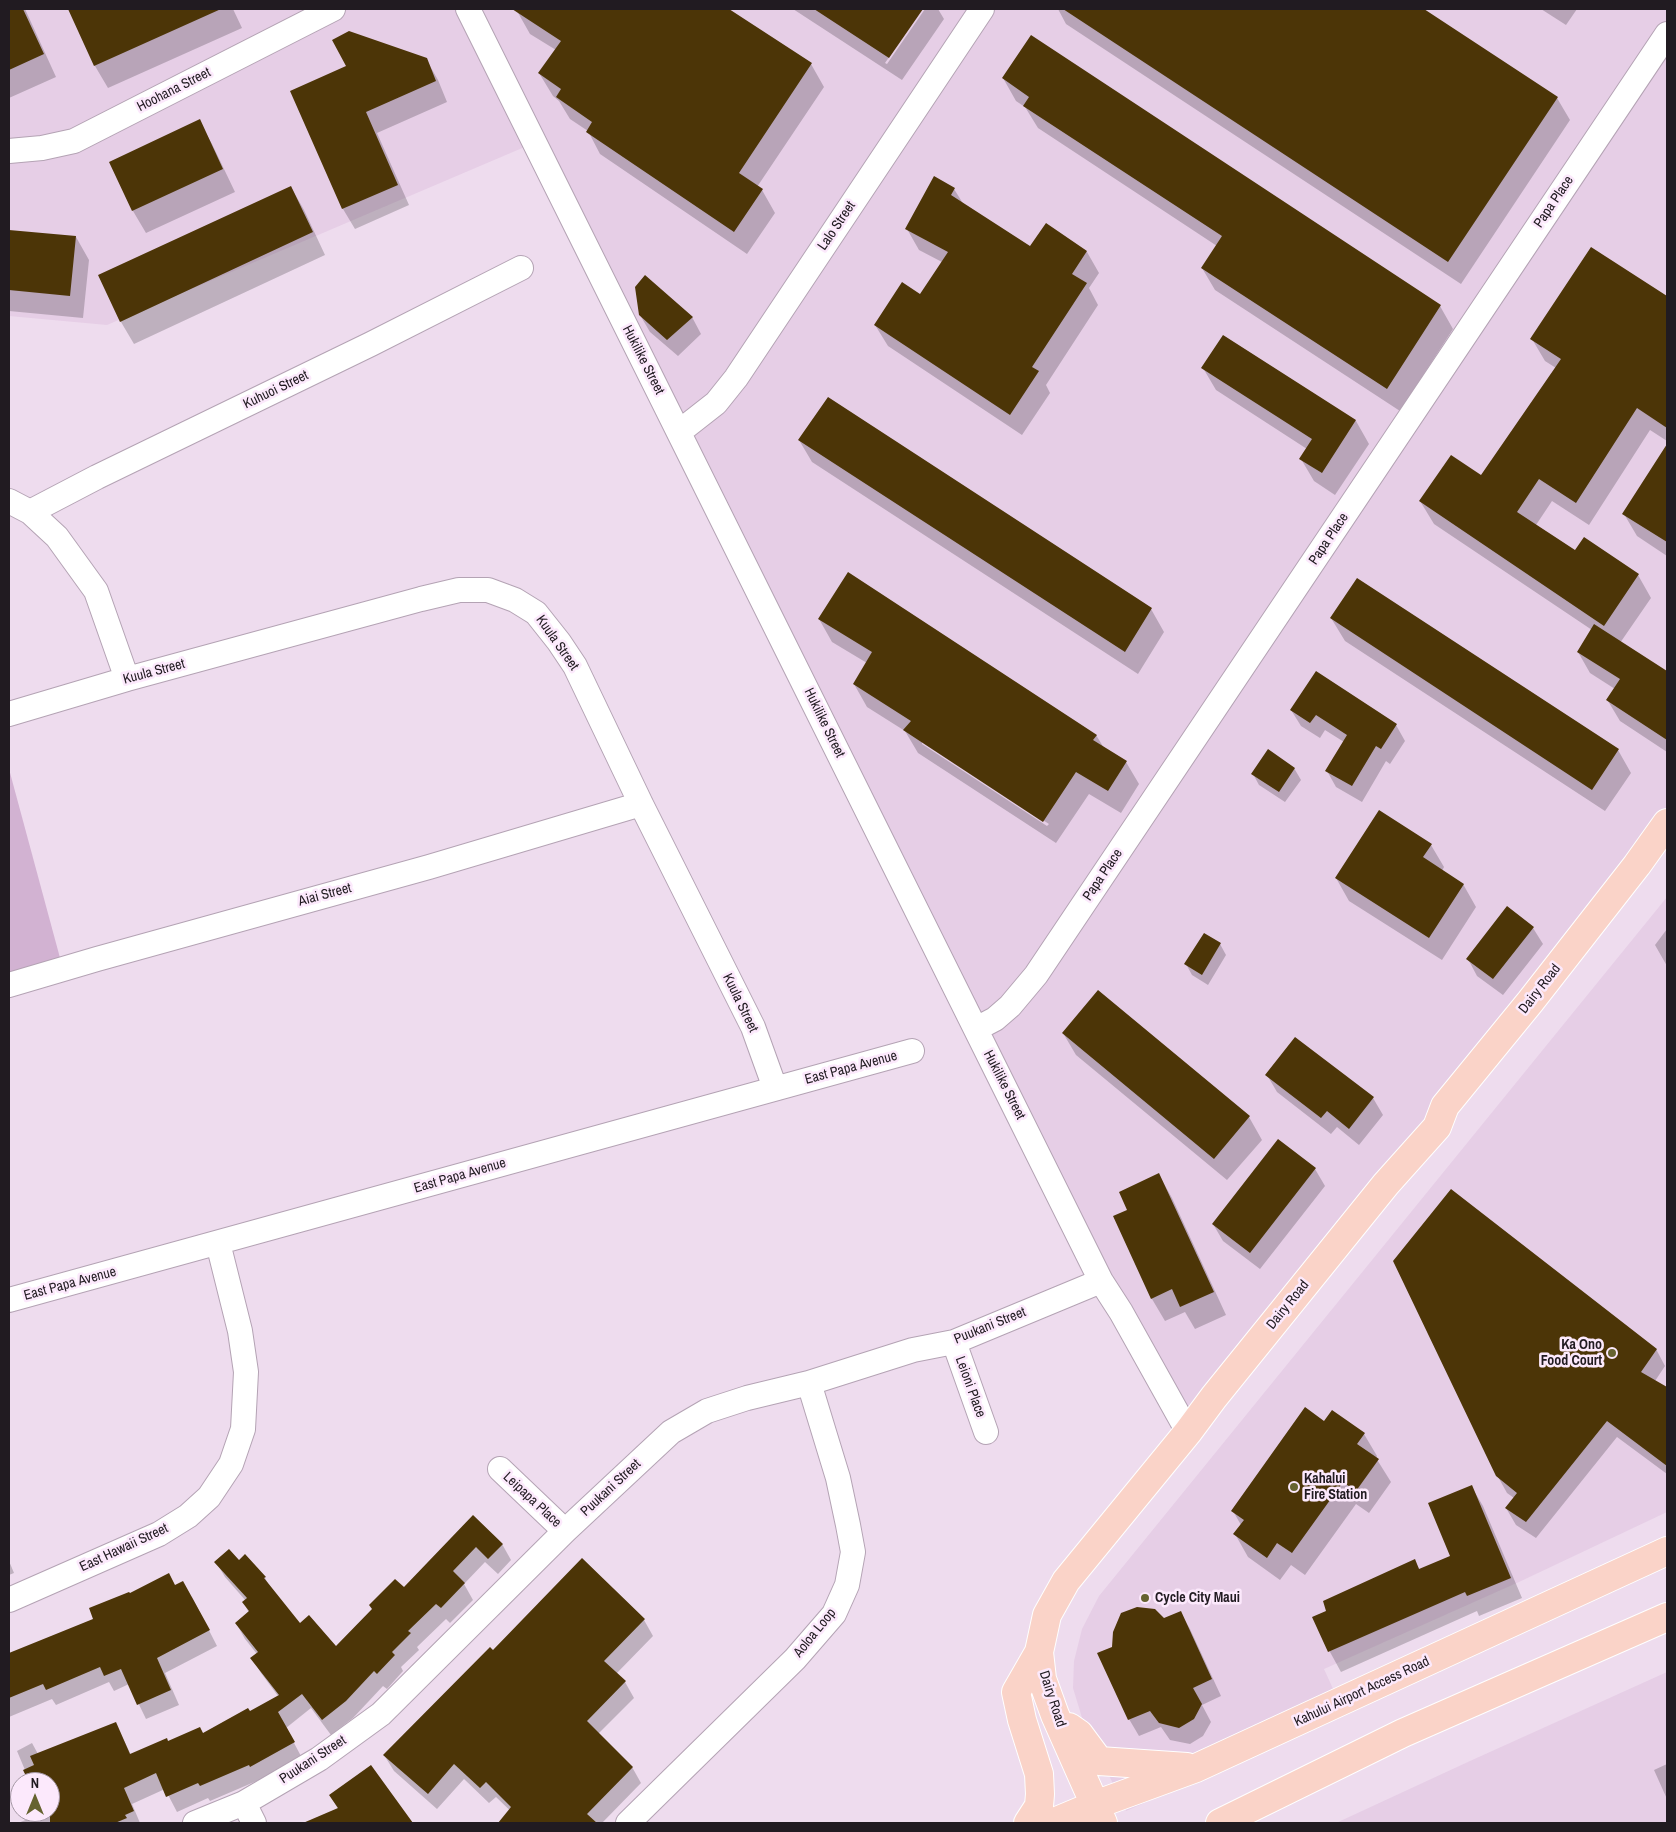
<!DOCTYPE html>
<style>
body{margin:0}
#map{position:relative;width:1676px;height:1832px;overflow:hidden;background:#eedcee;font-family:"Archivo Narrow",sans-serif}
canvas{display:block}
.frame{position:absolute;inset:0;border:10px solid #211b21;pointer-events:none}
.north{position:absolute;left:10px;top:1772px;width:50px;height:50px;box-sizing:border-box;background:#fce9fc;border:1px solid #a497a4;border-radius:50%;rotate:0deg;font-size:14px;font-weight:700;line-height:20px;text-align:center;color:#211b21}
.north::after{content:'';display:block;margin:auto;width:18px;height:22px;background:#666330;clip-path:polygon(50% 0,100% 100%,50% 72%,0 100%)}
</style>
<div id="map">
<canvas width="1676" height="1832"></canvas>
<div class="frame"></div>
<div class="north">N</div>
</div>
<script>
const c = document.querySelector('canvas').getContext('2d');
c.lineJoin = 'round';
function fill(path, color) { c.fillStyle = color; c.fill(path, 'evenodd'); }
const poly = rows => new Path2D(rows.map(r => 'M' + r).join(''));
function strokePath(path, color, width, dash) { c.strokeStyle = color; c.lineWidth = width; c.lineCap = dash ? 'butt' : 'round'; c.setLineDash(dash || []); c.stroke(path); }
function drawText(font, color, halo, rows, align = 'center') {
  c.font = font + ' "Archivo Narrow",sans-serif'; c.lineWidth = 5; c.setLineDash([]); c.textBaseline = 'middle'; c.strokeStyle = halo; c.fillStyle = color; for (const [text, x, y, turn = 0] of rows) {
    c.save(); c.translate(x, y); c.rotate((+turn || 0) * Math.PI / 180); c.textAlign = isNaN(turn) ? turn : align; if (halo) c.strokeText(text, 0, 0); c.fillText(text, 0, 0); c.restore();
  }
}
fill(poly([
 [9,9,1667,9,1667,823,1188,1432,534,143,107,325,9,316],
 [1667,897,1667,1512,1519,1582,1324,1669,1345,1715,1126,1811,1083,1721,1073,1688,1074,1661,1082,1629,1099,1596],
 [1667,1672,1667,1823,1336,1823,1470,1761]
]), '#e6cee6');
fill(poly([
 [9,769,63,969,9,985]
]), '#d2b2d2');
fill(poly([
 [9,9,25,9,56,77,9,98],
 [78,9,233,9,242,28,108,88,95,66,71,12],
 [519,9,727,9,811,64,824,87,757,187,762,190,775,213,747,254,600,154,588,131,570,119,559,101,553,96,539,73,556,50,530,34,517,11],
 [793,9,922,9,885,63,887,64,925,9,938,9,944,19,902,80],
 [1058,9,1422,9,1557,98,1570,120,1461,284,1066,24],
 [1541,9,1577,9,1566,25],
 [426,59,438,80,447,102,377,133,409,205,355,229,343,209,292,92],
 [1003,78,1440,306,1453,329,1400,411,1215,290,1202,268,1217,246,1038,128,1025,107,1016,101],
 [199,121,212,144,235,192,146,233,133,211,110,163],
 [291,187,304,210,325,255,134,344,121,322,99,276],
 [954,189,964,205,1030,248,1046,225,1087,252,1099,273,1089,288,1098,305,1046,385,1050,393,1022,435,888,346,875,325,921,296,942,262,919,250,907,229],
 [9,231,76,237,89,260,83,318,9,311],
 [1591,248,1667,298,1667,441,1650,430,1589,525,1552,501,1536,525,1575,552,1638,575,1651,598,1620,643,1667,673,1667,752,1620,721,1608,701,1615,689,1590,673,1578,652,1592,630,1434,524,1420,501,1481,477,1556,368,1545,361,1532,339],
 [640,315,692,317,701,334,678,356,650,332],
 [1224,336,1356,421,1369,444,1335,495,1314,481,1301,459,1307,449,1216,390,1203,368],
 [799,440,1151,609,1164,632,1138,674,812,462],
 [1667,446,1667,556,1637,536,1624,514],
 [1331,618,1618,750,1631,773,1605,811,1345,641],
 [819,619,1096,735,1104,748,1126,762,1139,784,1121,813,1089,794,1056,843,918,753,905,731,867,707,854,684,867,663,832,642],
 [922,741,1049,824,1047,826,922,744],
 [1291,710,1396,725,1405,741,1390,764,1386,761,1362,802,1336,787,1327,771,1344,742,1325,730,1320,738,1301,726],
 [1294,768,1301,780,1285,802,1259,785,1253,774],
 [1431,845,1444,867,1442,871,1463,884,1476,907,1442,960,1349,901,1336,878],
 [1533,928,1543,944,1503,995,1477,976,1468,959],
 [1667,929,1667,966,1655,945],
 [1220,944,1226,955,1208,985,1192,975,1186,964],
 [1063,1033,1249,1117,1262,1140,1227,1180,1076,1055],
 [1267,1075,1373,1098,1383,1115,1359,1145,1337,1127,1331,1134,1277,1092],
 [1315,1169,1325,1186,1260,1269,1223,1241,1213,1224],
 [1159,1175,1172,1198,1226,1315,1195,1329,1185,1312,1165,1321,1152,1299,1114,1217,1129,1210],
 [1656,1349,1665,1366,1655,1381,1667,1389,1667,1474,1617,1437,1536,1538,1516,1525,1506,1508,1514,1498,1507,1493,1497,1475],
 [1325,1422,1364,1434,1377,1456,1376,1458,1391,1482,1369,1513,1356,1504,1305,1575,1291,1565,1280,1580,1248,1557,1235,1534,1241,1525,1233,1511],
 [1471,1486,1483,1506,1522,1598,1479,1616,1477,1611,1341,1672,1330,1652,1314,1617,1327,1611,1414,1561,1420,1570,1451,1556],
 [473,1517,502,1544,511,1560,498,1574,485,1562,464,1584,473,1600,450,1623,446,1619,417,1647,419,1650,401,1667,403,1671,387,1689,383,1686,353,1718,331,1735,311,1708,286,1728,302,1758,260,1781,259,1780,210,1801,208,1798,177,1812,165,1789,132,1804,140,1823,18,1823,28,1819,26,1812,50,1812,50,1782,30,1782,17,1751,32,1743,38,1754,116,1724,131,1755,168,1742,203,1734,250,1712,278,1696,261,1673,252,1658,257,1654,245,1639,236,1623,249,1613,244,1603,246,1601,225,1577,216,1562,239,1562,265,1578,271,1589,300,1625,336,1648,404,1589],
 [9,1561,14,1573,9,1575],
 [175,1586,192,1597,217,1646,165,1673,179,1705,146,1719,129,1684,114,1691,109,1682,56,1705,52,1699,9,1717,9,1654],
 [1180,1612,1190,1629,1221,1696,1202,1705,1211,1722,1203,1736,1190,1744,1170,1740,1161,1727,1139,1736,1129,1719,1114,1648,1164,1619],
 [644,1620,653,1636,616,1674,625,1682,634,1698,598,1734,632,1767,641,1783,602,1823,523,1823,496,1797,489,1803,464,1779,437,1809,394,1771,384,1755,493,1652],
 [1667,1764,1667,1799,1654,1770],
 [330,1795,409,1821,411,1823,305,1823,338,1809]
]), '#0003');
fill(poly([
 [9,9,23,9,44,54,9,70],
 [68,9,221,9,94,66],
 [512,9,729,9,812,63,739,173,763,189,734,232,586,132,592,122,556,97,561,89,538,73,561,41],
 [814,9,923,9,889,58],
 [1063,9,1424,9,1558,97,1448,262],
 [349,31,427,58,436,81,366,112,398,185,342,209,290,91,346,66,332,40],
 [1031,35,1441,305,1387,389,1201,268,1222,236,1023,106,1029,97,1002,78],
 [200,119,223,169,132,211,109,162],
 [934,176,955,188,951,195,1030,246,1046,223,1087,251,1072,274,1087,283,1032,367,1039,371,1010,415,874,325,902,282,920,294,948,252,905,229],
 [291,186,313,232,120,322,98,275],
 [9,230,76,236,70,296,9,290],
 [1591,247,1667,296,1667,428,1637,408,1576,503,1539,479,1517,512,1575,550,1584,537,1639,574,1604,626,1419,501,1451,455,1481,475,1561,359,1530,339],
 [645,275,693,317,667,340,639,315,635,287],
 [1223,335,1356,420,1322,473,1299,459,1312,439,1201,368],
 [828,397,1152,608,1125,652,798,440],
 [1667,444,1667,542,1622,514],
 [848,572,1097,735,1093,740,1127,761,1108,791,1076,772,1043,822,903,730,911,721,853,684,872,652,818,619],
 [1357,578,1619,749,1592,790,1330,618],
 [1594,624,1667,671,1667,740,1606,700,1620,679,1577,652],
 [1316,671,1397,724,1381,749,1376,746,1352,786,1325,771,1347,735,1316,715,1310,723,1290,710],
 [1268,749,1295,768,1279,792,1251,774],
 [1379,810,1432,844,1423,857,1464,884,1429,938,1335,878],
 [1507,906,1534,927,1493,979,1466,959],
 [1204,933,1221,943,1202,975,1184,964],
 [1098,990,1250,1116,1214,1159,1062,1033],
 [1295,1037,1374,1097,1349,1129,1327,1111,1321,1118,1265,1075],
 [1278,1139,1316,1168,1250,1253,1212,1224],
 [1159,1173,1214,1292,1180,1307,1172,1289,1151,1299,1113,1216,1127,1210,1119,1192],
 [1451,1189,1657,1349,1641,1372,1667,1387,1667,1466,1607,1421,1526,1522,1505,1508,1517,1493,1496,1476,1393,1261],
 [1305,1407,1324,1421,1332,1410,1365,1433,1357,1444,1379,1459,1356,1491,1343,1482,1292,1553,1277,1543,1267,1558,1233,1534,1244,1520,1231,1511],
 [1472,1485,1511,1578,1467,1596,1465,1592,1328,1652,1312,1617,1326,1611,1323,1601,1415,1559,1419,1569,1450,1556,1428,1503],
 [473,1515,503,1544,488,1559,476,1547,453,1571,465,1583,441,1608,436,1604,408,1631,411,1633,392,1652,395,1655,377,1674,374,1671,346,1701,322,1720,302,1694,278,1712,295,1742,250,1767,249,1765,200,1786,198,1783,166,1797,156,1773,124,1788,134,1811,125,1815,127,1818,115,1823,50,1823,50,1782,29,1782,23,1770,34,1765,30,1756,116,1722,130,1754,167,1738,168,1741,200,1727,203,1733,248,1708,250,1711,279,1695,250,1658,258,1652,235,1623,249,1611,242,1602,247,1598,214,1562,229,1549,239,1560,245,1554,266,1577,264,1578,300,1623,309,1615,336,1646,372,1609,369,1605,395,1579,404,1587],
 [582,1558,645,1619,604,1661,626,1681,587,1721,633,1767,587,1814,597,1823,498,1823,511,1807,486,1782,480,1788,454,1764,428,1794,383,1755,490,1647,493,1650],
 [169,1573,175,1585,183,1581,210,1630,157,1658,171,1690,137,1705,121,1669,104,1676,100,1667,46,1690,43,1684,9,1698,9,1653,93,1619,89,1608,129,1592,130,1593],
 [1137,1607,1155,1609,1164,1618,1181,1611,1212,1679,1193,1688,1202,1704,1194,1719,1179,1728,1159,1723,1150,1711,1128,1720,1097,1653,1112,1647,1113,1632,1121,1613],
 [371,1765,413,1823,303,1823,338,1808,329,1795]
]), '#4c3507');
const minor = poly([
 [468,9,1101,1281,1121,1312,1188,1432],
 [9,151,42,148,74,141,333,9],
 [679,432,716,403,736,378,982,9],
 [9,501,30,512,57,537,96,591,127,679],
 [30,512,97,477,371,344,521,268],
 [9,714,127,679,421,599,459,590,488,590,515,600,536,613,559,642,575,666,641,804,753,1027,775,1088],
 [9,985,97,959,429,867,641,804],
 [976,1029,995,1019,1010,1006,1036,975,1667,34],
 [9,1300,912,1051],
 [954,1342,986,1432],
 [500,1469,565,1531],
 [9,1600,159,1534,188,1516,209,1497,231,1464,243,1429,246,1372,240,1331,218,1243],
 [244,1803,254,1823],
 [195,1823,244,1803,319,1759,381,1714,565,1531,671,1432,707,1411,747,1398,809,1383,913,1350,954,1342,1101,1281],
 [628,1823,795,1659,834,1614,847,1585,853,1552,848,1525,838,1478,809,1383]
]);
const major = poly([
 [1069,1727,1079,1734,1099,1761,1187,1767],
 [1028,1823,1039,1806,1040,1794,1039,1774,1022,1720,1016,1692,1039,1652],
 [1052,1823,1095,1805,1196,1768,1667,1551],
 [1103,1823,1055,1715,1042,1679,1039,1652,1047,1615,1066,1581,1188,1432,1214,1397,1386,1184,1437,1127,1445,1106,1530,1002,1637,865,1667,823],
 [1220,1823,1403,1733,1667,1617]
]);
strokePath(minor, '#b4a3b4', 26);
strokePath(major, '#fff', 30);
strokePath(minor, '#fff', 24);
strokePath(major, '#fad3c8', 28);
for (const [x, y, r, color] of [
 [1612,1353,5,"#666330"],
 [1294,1487,5,"#666330"],
 [1145,1598,5,"#666330"]
]) { const dot = new Path2D(); dot.arc(x, y, r, 0, 2 * Math.PI); c.fillStyle = color; c.fill(dot); strokePath(dot, '#fce9fc', 2); }
drawText('14px', '#211b21', '#fce9fc', [
 ["Hoohana Street",174,90,-27],
 ["Papa Place",1554,202,-56],
 ["Lalo Street",837,226,-56],
 ["Hukilike Street",643,360,63],
 ["Kuhuoi Street",276,390,-26],
 ["Papa Place",1329,539,-56],
 ["Kuula Street",557,643,55],
 ["Kuula Street",154,672,-15],
 ["Hukilike Street",824,723,64],
 ["Papa Place",1103,875,-56],
 ["Aiai Street",325,895,-15],
 ["Dairy Road",1540,989,-52],
 ["Kuula Street",740,1003,64],
 ["East Papa Avenue",851,1068,-15],
 ["Hukilike Street",1004,1085,63],
 ["East Papa Avenue",460,1176,-16],
 ["East Papa Avenue",70,1284,-15],
 ["Dairy Road",1288,1305,-51],
 ["Puukani Street",990,1326,-22],
 ["Leioni Place",970,1387,70],
 ["Puukani Street",611,1488,-43],
 ["Leipapa Place",532,1500,43],
 ["East Hawaii Street",124,1548,-25],
 ["Aoloa Loop",815,1633,-51],
 ["Kahului Airport Access Road",1362,1692,-25],
 ["Dairy Road",1052,1699,72],
 ["Puukani Street",313,1760,-33]
]);
drawText('bold 14px', '#211b21', '#fce9fc', [
 ["Ka Ono",1602,1345,"right"],
 ["Food Court",1602,1361,"right"],
 ["Kahalui",1304,1479],
 ["Fire Station",1304,1495],
 ["Cycle City Maui",1155,1598]
], 'left');
</script>
